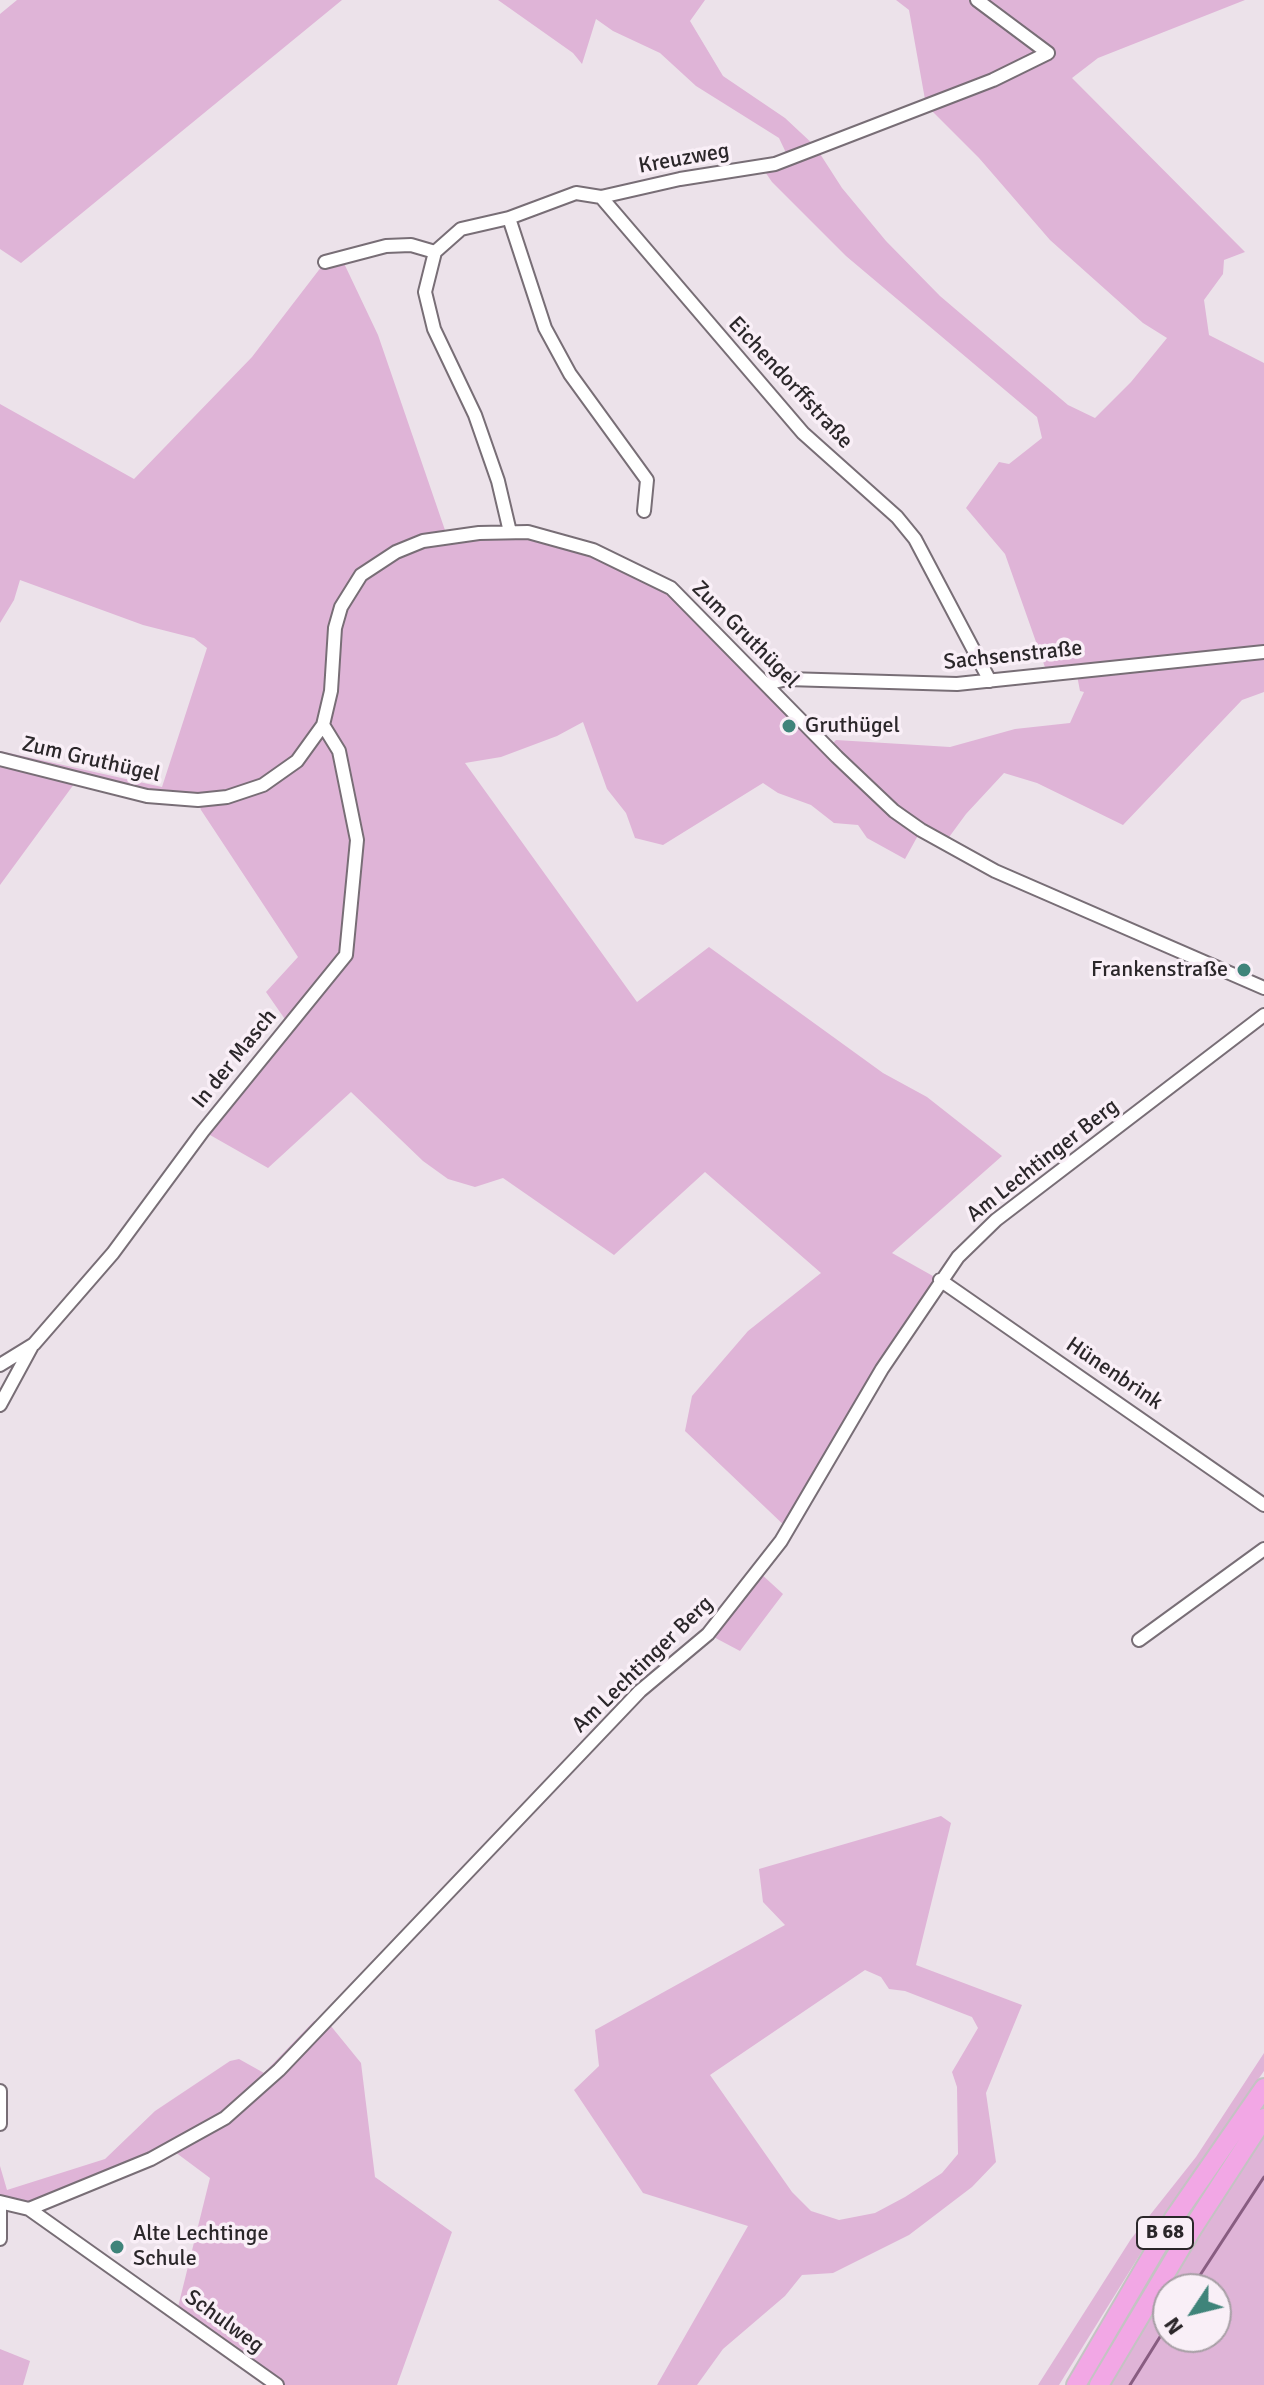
<!DOCTYPE html>
<meta charset="utf-8">
<style>
body{margin:0}
#map{position:relative;width:1264px;height:2385px;overflow:hidden;background:#ece2ea;font-family:Signika,sans-serif}
canvas{display:block}
.north{position:absolute;left:1152px;top:2273px;width:80px;height:80px;box-sizing:border-box;background:#f9eff7;border:2px solid #a79fa5;border-radius:50%;rotate:235deg;font-size:22px;font-weight:700;line-height:32px;text-align:center;color:#2b272a}
.north::after{content:'';display:block;margin:auto;width:28px;height:36px;background:#3f847a;clip-path:polygon(50% 0,100% 100%,50% 72%,0 100%)}
</style>
<div id="map">
<canvas width="1264" height="2385"></canvas>
<div class="north">N</div>
</div>
<script>
const c = document.querySelector('canvas').getContext('2d');
c.lineJoin = 'round';
function fill(path, color) { c.fillStyle = color; c.fill(path, 'evenodd'); }
const poly = rows => new Path2D(rows.map(r => 'M' + r).join(''));
function strokePath(path, color, width, dash) { c.strokeStyle = color; c.lineWidth = width; c.lineCap = dash ? 'butt' : 'round'; c.setLineDash(dash || []); c.stroke(path); }
function drawText(font, color, halo, rows, align = 'center') {
  c.font = font + ' Signika,sans-serif'; c.lineWidth = 7; c.setLineDash([]); c.textBaseline = 'middle'; c.strokeStyle = halo; c.fillStyle = color; for (const [text, x, y, turn = 0] of rows) {
    c.save(); c.translate(x, y); c.rotate((+turn || 0) * Math.PI / 180); c.textAlign = isNaN(turn) ? turn : align; if (halo) c.strokeText(text, 0, 0); c.fillText(text, 0, 0); c.restore();
  }
}
fill(poly([
 [17,0,342,0,21,263,0,249,0,14],
 [498,0,705,0,690,21,723,76,785,118,815,146,842,188,886,241,940,296,1068,405,1095,418,1131,382,1167,338,1143,323,1050,240,979,158,926,105,909,10,896,0,1245,0,1098,58,1072,78,1245,252,1224,260,1223,274,1204,300,1209,335,1264,363,1264,692,1242,700,1123,825,1037,783,1004,773,966,814,944,844,921,830,905,859,867,838,858,825,834,823,811,805,778,793,763,783,663,845,635,838,626,813,607,789,583,722,557,736,501,757,465,763,637,1002,709,947,883,1073,927,1097,1002,1156,892,1253,940,1280,788,1529,685,1431,692,1396,748,1331,821,1273,705,1172,614,1255,503,1178,475,1187,448,1179,423,1161,351,1092,268,1168,203,1131,289,1025,266,992,298,957,201,810,198,800,77,780,0,885,0,751,162,787,207,648,194,638,143,625,20,580,14,600,0,623,0,404,134,479,252,357,325,262,341,257,378,335,447,536,479,533,561,539,671,588,828,748,836,740,950,747,1015,729,1070,723,1084,692,1080,691,1076,670,1047,673,1005,554,966,508,999,462,1009,464,1042,438,1037,417,846,256,772,182,761,166,788,157,779,138,696,86,660,53,613,31,596,19,582,64,573,53],
 [759,1572,783,1594,740,1651,708,1634],
 [941,1816,951,1823,916,1965,1022,2005,986,2093,996,2162,972,2187,909,2235,833,2273,802,2275,785,2296,723,2349,697,2385,657,2385,748,2226,643,2193,574,2090,599,2066,595,2030,785,1925,763,1902,759,1869],
 [865,1970,881,1977,889,1989,905,1991,972,2017,978,2028,952,2072,957,2087,958,2154,942,2173,905,2197,875,2213,839,2220,811,2211,792,2192,710,2075],
 [326,2020,361,2063,375,2177,452,2232,397,2385,277,2385,177,2311,210,2178,171,2149,29,2209,0,2202,0,2166,7,2190,105,2159,155,2111,230,2061,239,2059,264,2073,314,2021],
 [1264,2053,1264,2071,1172,2203,1059,2385,1038,2385,1131,2239,1196,2157],
 [1264,2133,1264,2385,1105,2385,1204,2221],
 [1168,2289,1216,2289,1216,2337,1168,2337],
 [0,2349,30,2361,23,2385,0,2385]
]), '#dfb4d7');
strokePath(poly([
 [1191,2289,1264,2177],
 [1130,2385,1168,2324]
]), '#885d81', 3);
const minor = poly([
 [601,197,803,433,897,517,915,539,990,681],
 [509,218,545,328,570,374,647,480,644,511],
 [325,262,386,246,411,245,435,252],
 [510,532,498,481,475,415,434,329,425,292,435,252,461,229,509,218,576,193,601,197,680,179,775,164,993,80,1048,53,977,0],
 [766,684,787,679,957,684,1264,652],
 [0,759,147,796,198,800,227,797,263,785,297,761,323,725,331,691,335,628,341,607,361,575,396,552,423,541,479,533,528,532,593,550,671,588,837,757,894,811,921,830,995,871,1264,988],
 [940,1280,1264,1505],
 [0,1365,34,1344,113,1253,203,1131,346,955,357,840,339,751,323,725],
 [0,1405,32,1346],
 [1139,1640,1264,1549],
 [0,2091,0,2124],
 [0,2202,29,2209,151,2159,225,2118,279,2070,640,1691,708,1634,781,1541,882,1369,958,1257,996,1220,1264,1015],
 [0,2203,0,2239],
 [29,2209,277,2385]
]);
const highway = poly([
 [1076,2385,1174,2218,1264,2088],
 [1099,2385,1192,2229,1264,2118]
]);
strokePath(minor, '#786e76', 16);
strokePath(highway, '#c4c3c3', 22);
strokePath(minor, '#fff', 12);
strokePath(highway, '#f2a7e5', 18);
for (const [x, y, r, color] of [
 [789,726,8,"#3f847a"],
 [1244,970,8,"#3f847a"],
 [117,2247,8,"#3f847a"]
]) { const dot = new Path2D(); dot.arc(x, y, r, 0, 2 * Math.PI); c.fillStyle = color; c.fill(dot); strokePath(dot, '#f9eff7', 3); }
for (const [x, y, w] of [
 [1165,2233,56]
]) { const box = new Path2D(); box.roundRect(x - w / 2, y - 16, w, 32, 6); c.fillStyle = '#f9eff7'; c.fill(box); strokePath(box, '#2b272a', 2); }
drawText('bold 20px', '#2b272a', null, [
 ["B 68",1165,2233]
]);
drawText('22px', '#2b272a', '#f9eff7', [
 ["Kreuzweg",684,159,-10],
 ["Eichendorffstraße",790,383,47],
 ["Zum Gruthügel",745,635,45],
 ["Sachsenstraße",1013,656,-6],
 ["Zum Gruthügel",91,760,13],
 ["In der Masch",235,1059,-51],
 ["Am Lechtinger Berg",1043,1161,-38],
 ["Hünenbrink",1114,1374,34],
 ["Am Lechtinger Berg",643,1665,-44],
 ["Schulweg",224,2322,36]
]);
drawText('22px', '#2b272a', '#f9eff7', [
 ["Gruthügel",805,726],
 ["Frankenstraße",1228,970,"right"],
 ["Alte Lechtinge",133,2234],
 ["Schule",133,2259]
], 'left');
</script>
